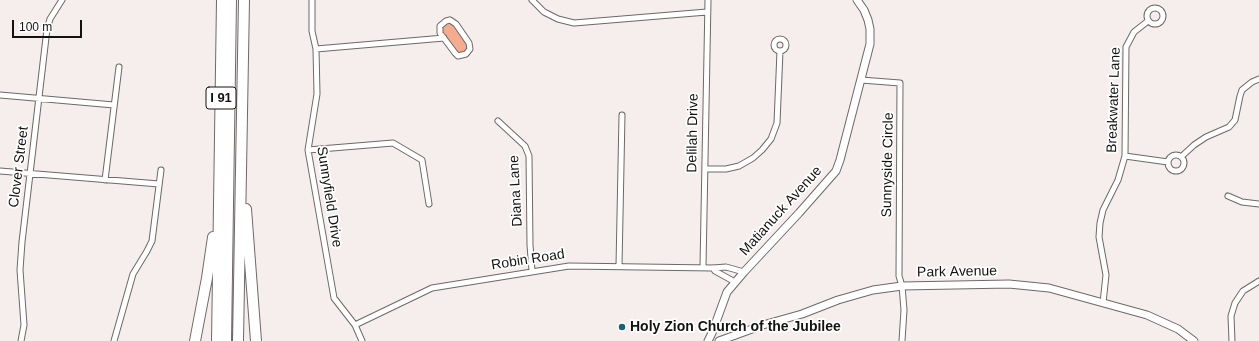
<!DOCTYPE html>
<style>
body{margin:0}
#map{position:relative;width:1259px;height:341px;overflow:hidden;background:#f5eeec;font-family:Arial,sans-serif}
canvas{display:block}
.scale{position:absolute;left:12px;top:20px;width:70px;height:18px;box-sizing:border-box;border:2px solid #141211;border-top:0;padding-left:5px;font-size:12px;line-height:14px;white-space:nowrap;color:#141211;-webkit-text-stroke:3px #fff;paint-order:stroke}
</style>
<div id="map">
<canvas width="1259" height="341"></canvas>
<div class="scale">100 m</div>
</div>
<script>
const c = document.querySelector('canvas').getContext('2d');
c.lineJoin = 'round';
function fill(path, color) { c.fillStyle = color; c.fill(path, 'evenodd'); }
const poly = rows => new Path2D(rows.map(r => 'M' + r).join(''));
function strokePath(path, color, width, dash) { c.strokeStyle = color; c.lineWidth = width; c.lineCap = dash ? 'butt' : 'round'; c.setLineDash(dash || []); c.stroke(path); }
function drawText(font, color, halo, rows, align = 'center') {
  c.font = font + ' Arial,sans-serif'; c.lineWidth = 3.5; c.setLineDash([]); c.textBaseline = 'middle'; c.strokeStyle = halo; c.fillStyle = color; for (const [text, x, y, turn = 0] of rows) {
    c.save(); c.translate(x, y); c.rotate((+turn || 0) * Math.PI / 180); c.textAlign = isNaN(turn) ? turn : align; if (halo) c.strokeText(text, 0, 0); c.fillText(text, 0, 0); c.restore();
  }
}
fill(poly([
 [448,23,453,25,467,45,468,49,466,52,459,53,457,52,444,34,442,30,442,26]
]), '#f4ab8e');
const minor = poly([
 [312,0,312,31,316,49,317,94,308,150,334,298,355,325,362,341],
 [532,0,544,12,558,19,574,23,707,12],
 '1147 16a8 8 0 1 1 16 0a8 8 0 1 1-16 0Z',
 [450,20,456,24,469,43,470,49,466,54,458,56,455,53,440,33,440,26,446,21,450,20],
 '774 45a6 6 0 1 1 12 0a6 6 0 1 1-12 0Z',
 [316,49,444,38],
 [861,80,900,83,899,276,902,286,904,310,902,341],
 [0,95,114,105],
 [498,121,525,146,529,156,530,245,532,271],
 [308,150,393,143,422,160,429,204],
 '1168 163a8 8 0 1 1 16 0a8 8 0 1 1-16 0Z',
 [1125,156,1168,162],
 [1181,157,1194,145,1206,137,1229,127,1235,120,1240,96,1242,90,1252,82,1259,79],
 [705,169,726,169,739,166,753,158,762,150,771,139,777,123,780,51],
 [0,171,159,184],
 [105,180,119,67],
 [1228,196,1242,202,1259,204],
 [619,266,622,115],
 [703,267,708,0],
 [713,268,715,271,735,282],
 [1103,303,1106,275,1099,237,1100,223,1103,210,1118,180,1125,156,1126,47,1134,32,1148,21],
 [355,325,432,288,569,266,713,268,726,267,744,272],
 [21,341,24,325,20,270,22,242,47,29,50,19,62,0],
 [114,341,133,274,147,251,152,241,161,170],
 [1232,341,1231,316,1235,303,1243,291,1259,281]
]);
const tertiary = poly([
 [708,341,712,333,727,292,744,272,799,213,836,171,840,160,870,44,870,29,868,20,864,10,857,0]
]);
const secondary = poly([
 [719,341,763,325,802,314,838,300,873,290,902,286,1009,284,1049,288,1147,315,1178,329,1194,341]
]);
const motorway = poly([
 [246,209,256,341],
 [195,341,207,278,213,237],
 [217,341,222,0],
 [226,341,231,0],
 [238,341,244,0]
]);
strokePath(minor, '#6e6866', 7);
strokePath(tertiary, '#6e6866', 9);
strokePath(secondary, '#6e6866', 9);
strokePath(motorway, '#6e6866', 12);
strokePath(minor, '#fff', 5);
strokePath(tertiary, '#fff', 7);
strokePath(secondary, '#fff', 7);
strokePath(motorway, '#fff', 10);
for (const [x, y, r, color] of [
 [622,327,4,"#1a6470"]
]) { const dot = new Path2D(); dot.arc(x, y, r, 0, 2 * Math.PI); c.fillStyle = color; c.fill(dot); strokePath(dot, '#fff', 1.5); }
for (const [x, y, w] of [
 [221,98,30]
]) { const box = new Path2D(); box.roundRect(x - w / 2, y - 11, w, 22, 3); c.fillStyle = '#fff'; c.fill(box); strokePath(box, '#141211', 1); }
drawText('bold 13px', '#141211', null, [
 ["I 91",221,98]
]);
drawText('14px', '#141211', '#fff', [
 ["Breakwater Lane",1114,100,-88],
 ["Delilah Drive",693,133,-89],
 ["Sunnyside Circle",888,165,-89],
 ["Clover Street",19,167,-83],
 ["Diana Lane",516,191,-93],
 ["Sunnyfield Drive",329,197,81],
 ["Matianuck Avenue",781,211,-48],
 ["Robin Road",528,260,-9],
 ["Park Avenue",957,272,-1]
]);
drawText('bold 14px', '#141211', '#fff', [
 ["Holy Zion Church of the Jubilee",630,327]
], 'left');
</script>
